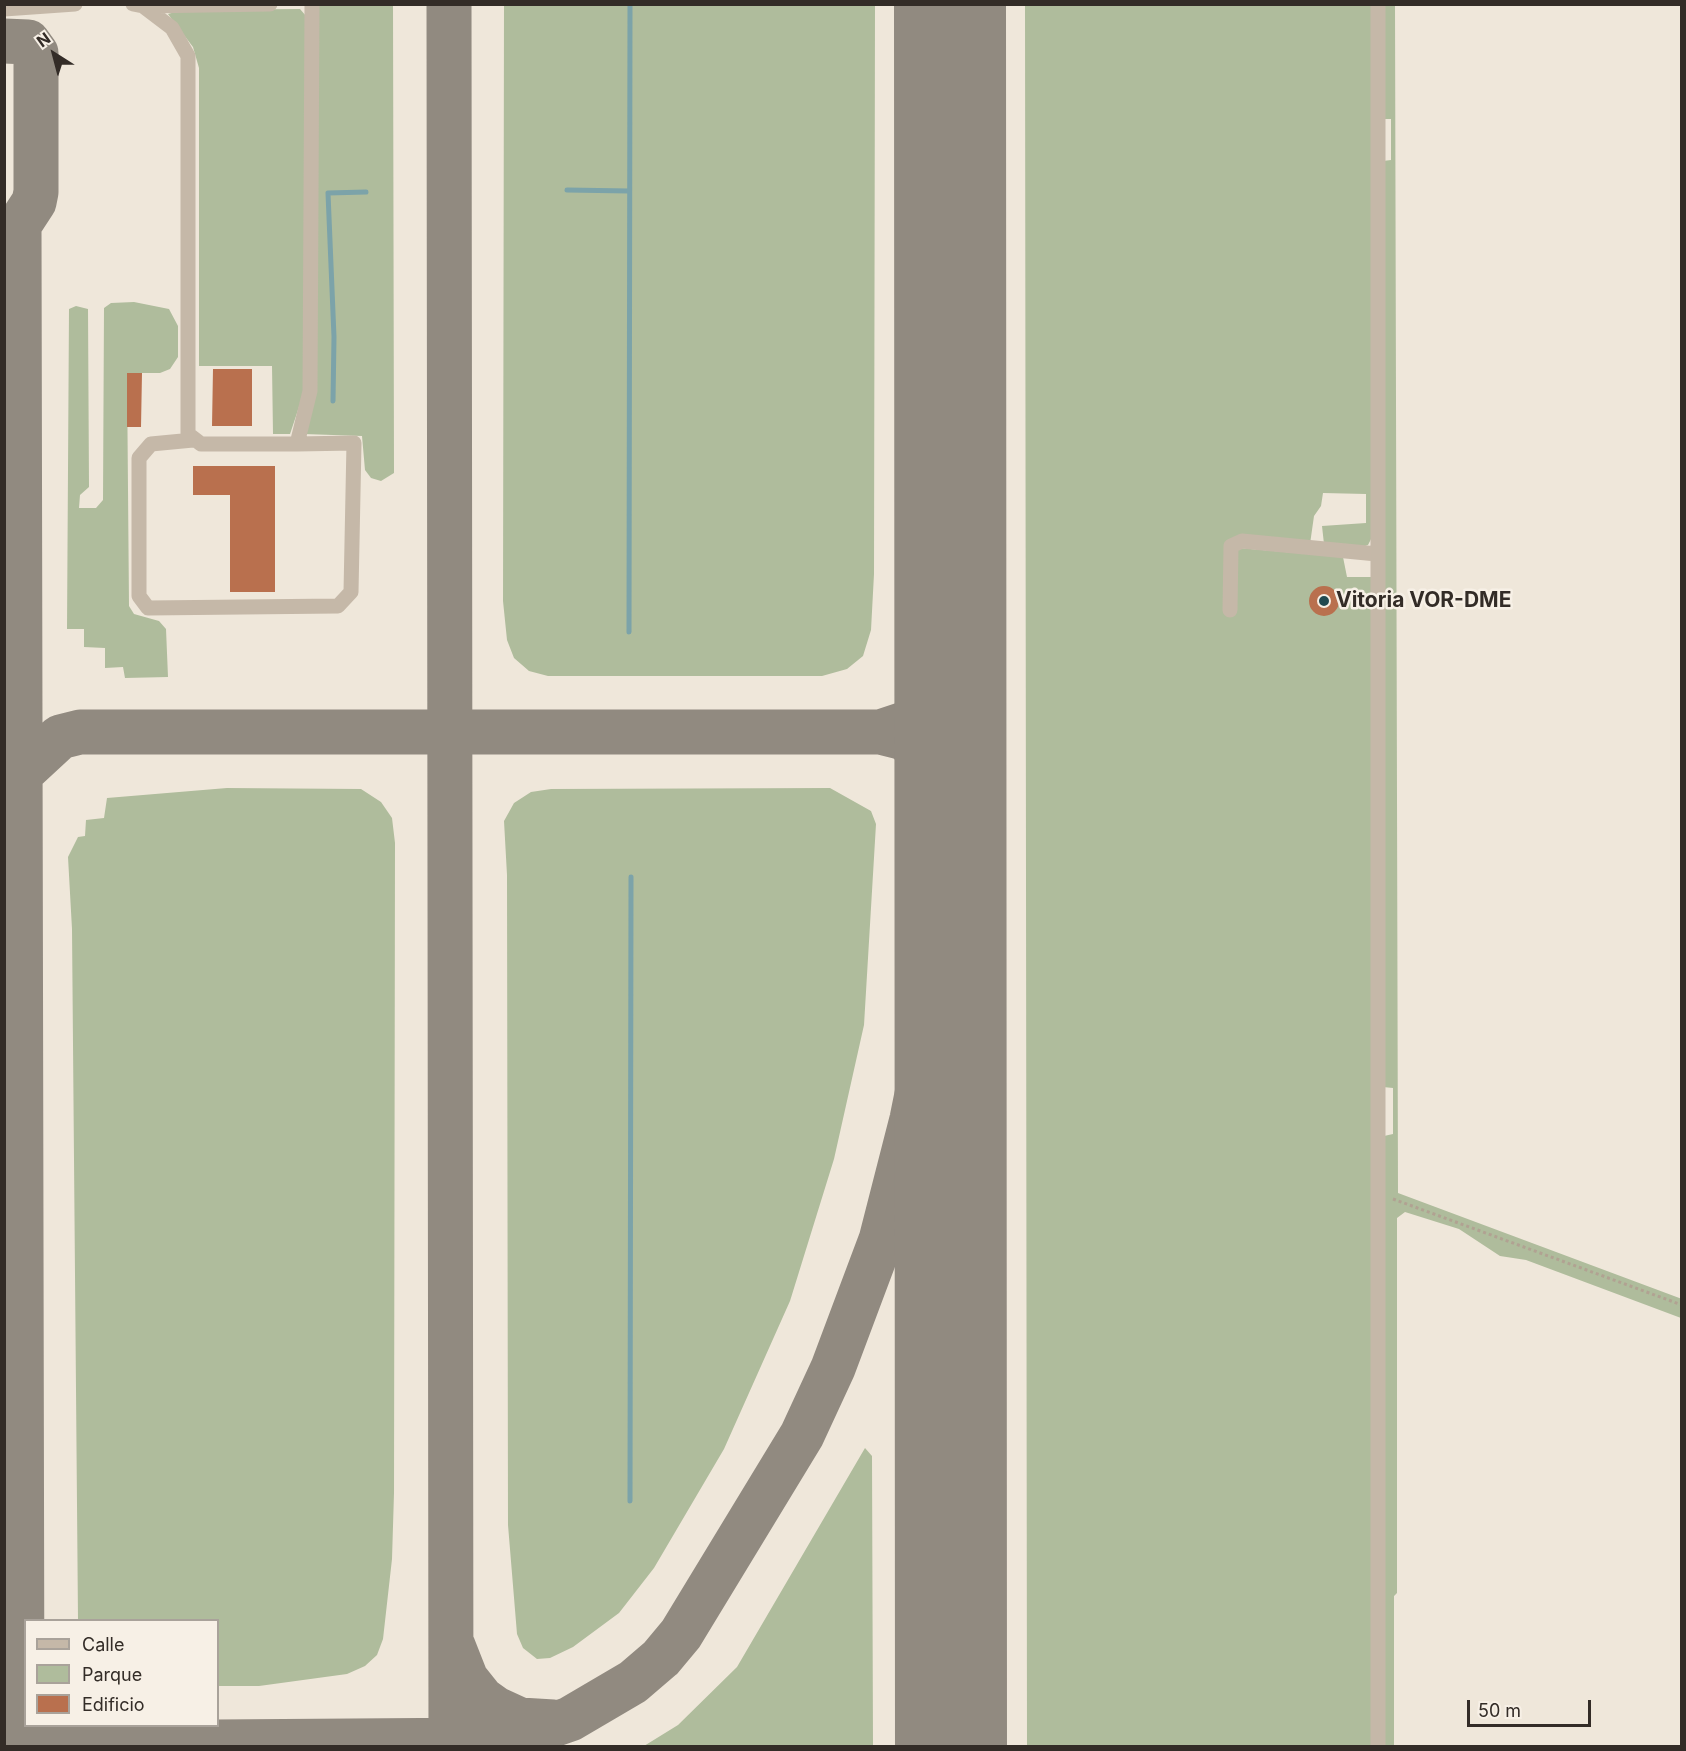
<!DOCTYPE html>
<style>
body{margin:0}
#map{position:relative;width:1686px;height:1751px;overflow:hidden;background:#efe7da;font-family:Inter,sans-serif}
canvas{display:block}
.frame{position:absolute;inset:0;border:6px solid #332c27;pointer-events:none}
.legend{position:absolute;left:24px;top:1619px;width:195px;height:108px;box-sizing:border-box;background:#f7f0e6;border:2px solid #a9a29a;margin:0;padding:8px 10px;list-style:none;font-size:18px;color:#332c27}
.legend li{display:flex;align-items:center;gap:12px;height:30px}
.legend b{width:30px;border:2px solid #a9a29a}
.north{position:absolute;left:24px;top:24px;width:60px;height:60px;-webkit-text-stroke:4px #f7f0e6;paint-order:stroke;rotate:324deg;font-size:16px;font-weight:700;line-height:24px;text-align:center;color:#332c27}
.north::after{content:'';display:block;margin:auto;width:21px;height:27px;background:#332c27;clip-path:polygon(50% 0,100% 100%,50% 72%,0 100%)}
.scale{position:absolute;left:1467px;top:1700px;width:124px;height:27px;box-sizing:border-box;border:3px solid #332c27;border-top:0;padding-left:8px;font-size:18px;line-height:21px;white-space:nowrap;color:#332c27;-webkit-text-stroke:4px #f7f0e6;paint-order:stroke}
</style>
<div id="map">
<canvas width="1686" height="1751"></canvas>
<div class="frame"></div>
<ul class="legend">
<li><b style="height:8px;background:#c5b8a8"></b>Calle</li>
<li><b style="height:16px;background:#afbc9c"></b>Parque</li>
<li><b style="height:16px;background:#b9704e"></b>Edificio</li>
</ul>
<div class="north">N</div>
<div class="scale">50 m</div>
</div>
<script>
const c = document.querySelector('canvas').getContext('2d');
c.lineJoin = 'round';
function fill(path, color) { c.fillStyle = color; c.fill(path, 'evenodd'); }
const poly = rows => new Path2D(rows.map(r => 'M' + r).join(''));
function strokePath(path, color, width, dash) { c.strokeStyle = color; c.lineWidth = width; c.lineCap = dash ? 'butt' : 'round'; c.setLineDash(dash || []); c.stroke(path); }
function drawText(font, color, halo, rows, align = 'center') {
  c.font = font + ' Inter,sans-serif'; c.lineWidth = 5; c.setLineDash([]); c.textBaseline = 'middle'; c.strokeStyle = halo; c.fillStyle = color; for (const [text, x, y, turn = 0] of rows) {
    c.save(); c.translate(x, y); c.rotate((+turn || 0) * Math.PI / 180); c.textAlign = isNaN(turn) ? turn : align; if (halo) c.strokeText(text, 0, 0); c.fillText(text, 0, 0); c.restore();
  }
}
fill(poly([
 [317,5,393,5,394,473,381,481,371,478,365,470,362,436,304,434],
 [504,5,875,5,874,574,871,630,863,656,847,669,822,676,548,676,529,671,514,658,507,640,503,601],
 [1025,5,1373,5,1375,531,1368,545,1359,548,1324,544,1322,526,1366,523,1366,494,1323,493,1321,506,1314,516,1310,544,1239,535,1233,553,1239,548,1343,557,1347,577,1372,577,1375,1746,1027,1746],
 [1383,5,1395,5,1398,1193,1682,1299,1681,1318,1526,1260,1500,1256,1459,1229,1405,1212,1397,1218,1397,1593,1394,1596,1394,1746,1384,1746,1384,1136,1393,1134,1393,1088,1383,1087,1383,161,1391,160,1391,119,1383,119],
 [300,9,306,16,304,392,290,434,273,434,272,366,199,366,199,68,193,47,168,14,182,10],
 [134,302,169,309,178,326,178,357,170,369,160,373,127,373,129,606,134,614,159,621,166,629,168,677,125,678,123,667,105,668,105,648,84,647,84,629,67,629,69,309,76,306,88,309,89,487,80,495,79,508,96,508,103,500,104,308,111,303],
 [227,788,361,789,381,802,392,818,395,843,394,1493,392,1559,383,1639,377,1655,365,1666,347,1674,259,1686,218,1686,218,1620,78,1620,72,929,68,857,78,837,85,836,86,820,104,818,107,798],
 [830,788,871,811,876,824,864,1025,834,1159,790,1301,724,1449,654,1568,619,1613,573,1647,550,1658,537,1659,523,1648,517,1634,508,1525,507,875,504,821,514,803,531,792,551,789],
 [865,1448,872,1456,873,1746,644,1746,678,1725,737,1667]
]), '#afbc9c');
strokePath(poly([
 [567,190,629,191],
 [333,401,334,337,328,193,366,192],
 [629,632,630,4],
 [630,1501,631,877]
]), '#7ca3a9', 5);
strokePath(poly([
 [449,4,451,1746],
 [4,41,28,42,36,53,36,192,34,202,19,225,22,1746],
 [880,732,907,723,923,712,935,695,946,670,951,628],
 [20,774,60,737,80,732,880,732,904,738,928,757,940,775,951,809,938,959,929,1035,912,1119,881,1240,833,1368,802,1435,681,1634,661,1658,633,1682,570,1719,527,1734,489,1740,78,1743,64,1741,44,1726],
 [453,1646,466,1679,482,1699,496,1709,520,1720,553,1722]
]), '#918a80', 45);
strokePath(poly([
 [950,4,951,1746]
]), '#918a80', 112);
fill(poly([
 [213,369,252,369,252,426,212,426],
 [127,373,142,373,141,427,127,427],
 [193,466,275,466,275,592,230,592,230,495,193,495],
 '1309 601a15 15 0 1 1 30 0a15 15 0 1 1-30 0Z'
]), '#b9704e');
strokePath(poly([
 [1393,1199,1682,1305]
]), '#b1a292', 3, [3, 3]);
strokePath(poly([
 [133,4,143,6,172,28,188,56,188,434,201,444,297,444,310,391,312,4],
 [143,6,270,4],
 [4,9,75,4],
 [193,440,151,444,139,458,139,596,148,608,338,606,351,592,354,443,297,444],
 [1230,610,1231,546,1242,541,1377,554],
 [1378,1746,1378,4]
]), '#c5b8a8', 15);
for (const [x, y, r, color] of [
 [1324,601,6,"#214950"]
]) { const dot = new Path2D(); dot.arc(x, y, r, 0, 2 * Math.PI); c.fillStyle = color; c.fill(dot); strokePath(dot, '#f7f0e6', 2); }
drawText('bold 21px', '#332c27', '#f7f0e6', [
 ["Vitoria VOR-DME",1336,601]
], 'left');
</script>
